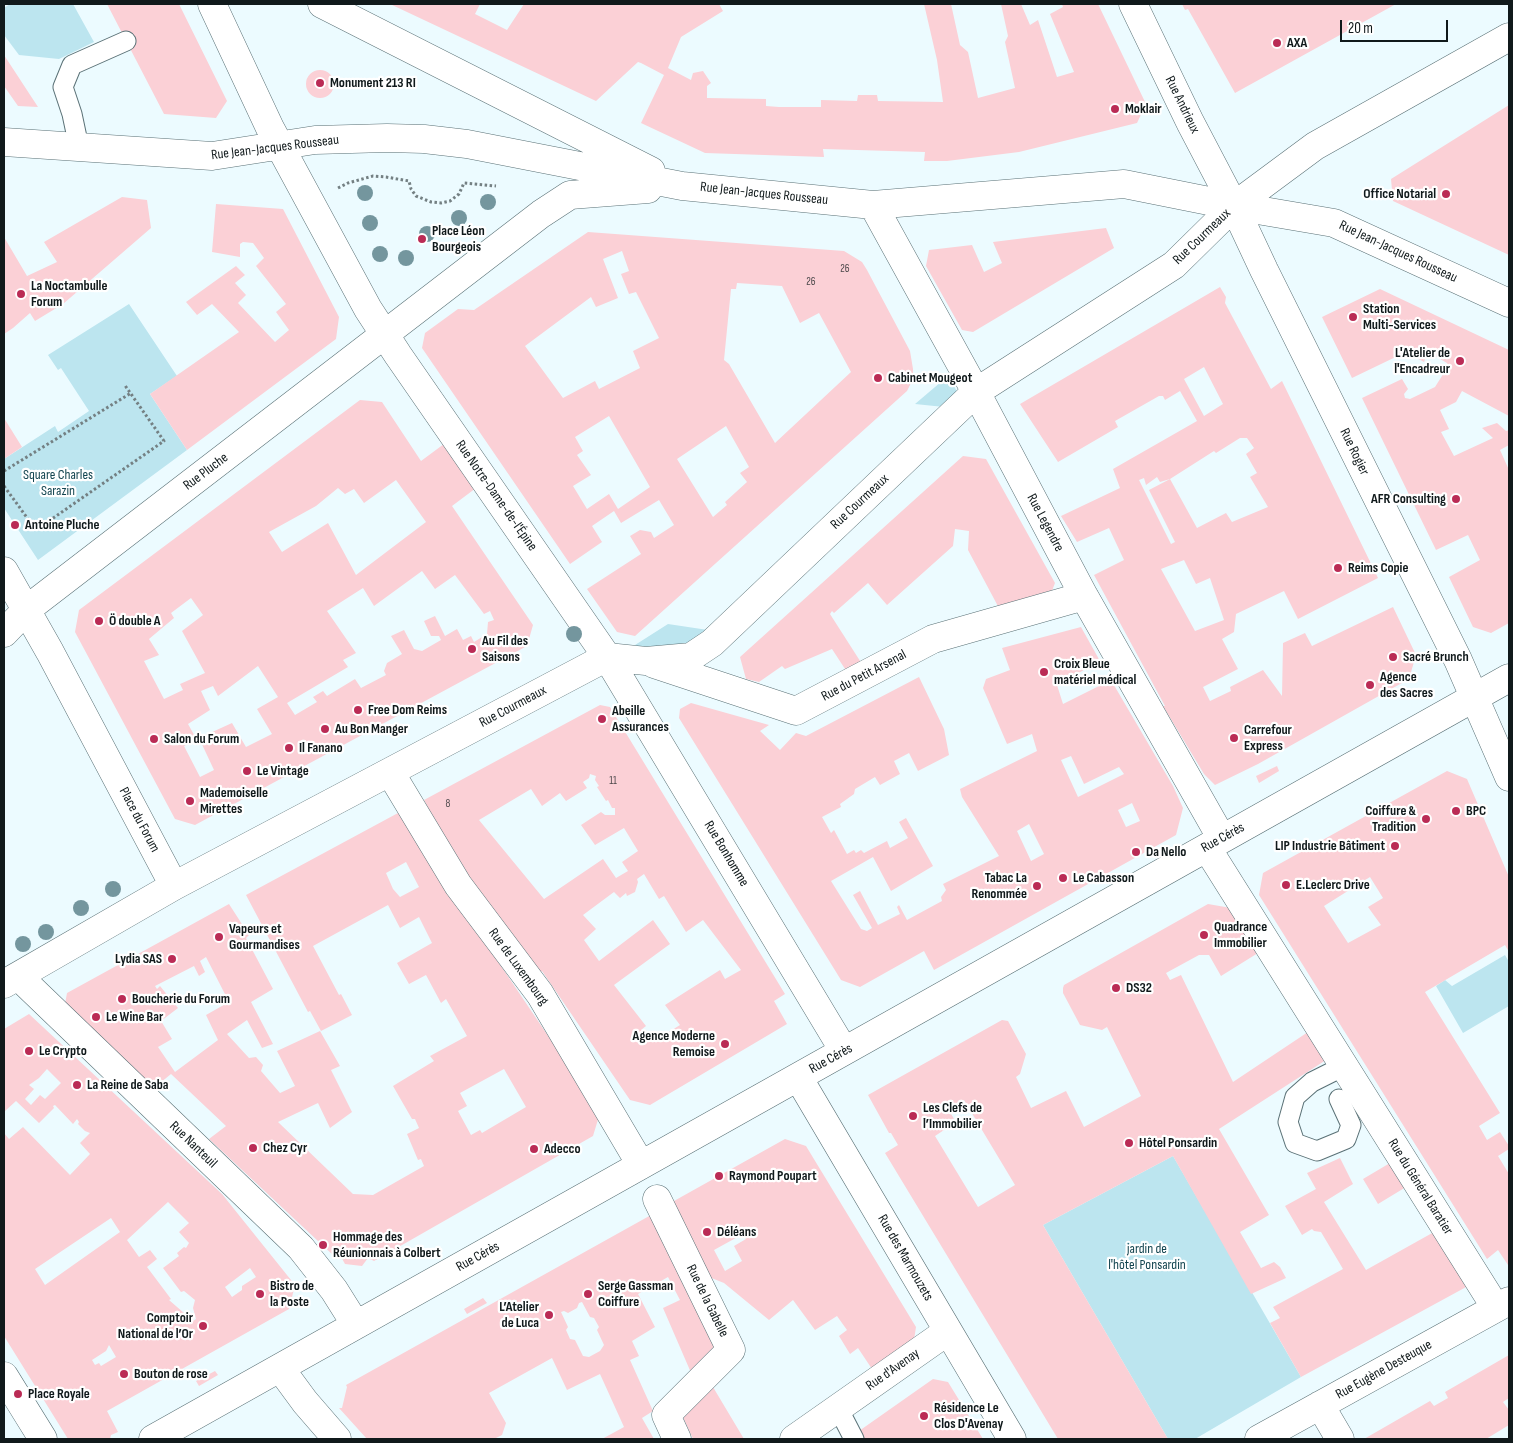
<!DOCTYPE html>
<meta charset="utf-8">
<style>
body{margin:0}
#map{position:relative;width:1513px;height:1443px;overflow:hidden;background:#ecfbff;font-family:"Sofia Sans Condensed",sans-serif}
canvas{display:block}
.frame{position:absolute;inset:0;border:5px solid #10191b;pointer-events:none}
.scale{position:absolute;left:1340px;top:20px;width:108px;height:22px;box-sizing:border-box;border:2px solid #10191b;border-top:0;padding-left:6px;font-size:15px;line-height:18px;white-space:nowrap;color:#10191b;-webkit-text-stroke:4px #fff;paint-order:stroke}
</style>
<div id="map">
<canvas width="1513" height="1443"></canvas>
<div class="frame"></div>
<div class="scale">20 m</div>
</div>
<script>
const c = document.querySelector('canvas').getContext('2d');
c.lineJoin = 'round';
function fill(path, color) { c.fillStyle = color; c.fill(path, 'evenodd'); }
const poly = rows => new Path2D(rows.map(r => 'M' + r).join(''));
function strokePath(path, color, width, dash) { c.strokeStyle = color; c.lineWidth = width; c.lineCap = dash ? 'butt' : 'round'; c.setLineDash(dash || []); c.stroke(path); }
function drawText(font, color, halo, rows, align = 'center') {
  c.font = font + ' "Sofia Sans Condensed",sans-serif'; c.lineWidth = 4.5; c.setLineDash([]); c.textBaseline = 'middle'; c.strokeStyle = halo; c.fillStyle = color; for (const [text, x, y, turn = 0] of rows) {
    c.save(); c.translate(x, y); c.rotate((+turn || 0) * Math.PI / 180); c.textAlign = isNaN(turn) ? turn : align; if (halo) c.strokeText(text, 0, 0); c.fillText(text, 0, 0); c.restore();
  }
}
fill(poly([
 [10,4,73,4,94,42,59,59,19,55,4,35,4,8],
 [129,304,177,376,150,394,187,450,38,560,4,508,4,459,55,426,58,432,89,411,61,368,58,370,48,355],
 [948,376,962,400,954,408,915,404],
 [668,624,708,630,678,650,651,652,635,645],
 [1505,955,1509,962,1509,1006,1463,1033,1436,986,1445,980,1452,986],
 [1173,1156,1301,1377,1195,1439,1168,1439,1043,1225]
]), '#bce5ef');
fill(poly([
 [107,4,179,4,227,101,216,118,164,114],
 [390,4,480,4,475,14,507,30,524,4,719,4,723,11,681,37,668,68,691,80,693,73,703,71,711,83,707,86,707,98,766,99,766,106,779,107,821,107,821,100,857,101,858,95,877,95,878,101,943,102,937,60,924,4,951,4,960,45,968,52,978,98,1015,88,1005,42,1008,36,1001,4,1021,4,1030,25,1038,20,1057,77,1074,72,1050,14,1063,7,1062,4,1098,4,1146,104,1137,123,1019,152,947,161,924,161,925,152,823,149,824,157,705,153,641,123,664,75,641,63,638,62,596,101],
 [1182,4,1396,4,1235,93,1188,9,1185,10],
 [4,55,38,107,18,106,4,86],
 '306 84a14 14 0 1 1 28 0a14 14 0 1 1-28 0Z',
 [1509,105,1509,153,1508,153,1509,156,1509,255,1393,201,1391,179],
 [122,197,147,200,151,228,63,304,35,321,30,313,13,328,4,334,4,237,27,276,57,262,44,242],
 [216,204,283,209,339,317,336,339,187,450,150,394,239,332,212,304,197,315,186,302,236,266,245,275,235,283,246,295,238,303,275,342,289,330,276,312,286,304,256,266,264,258,253,243,243,242,240,244,240,257,212,252],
 [1106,228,1114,248,973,332,962,330,926,266,929,250,972,245,984,272,1002,263,993,242],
 [588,232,844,251,862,262,867,270,910,351,913,369,913,379,907,391,635,636,617,632,587,589,641,554,630,536,640,530,651,532,654,538,674,525,659,500,621,523,614,511,592,526,602,542,570,564,422,348,425,333,458,309,474,310],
 [622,251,629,271,621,274,629,294,636,292,659,338,633,351,640,368,599,389,595,381,563,398,525,346,591,297,596,307,618,298,603,259],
 [737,283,782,286,800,323,819,313,851,372,775,443,729,364,724,360,731,289,736,289],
 [609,416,650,487,618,509,609,494,587,509,573,486,591,475,577,455,583,451,575,437],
 [726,426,749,467,740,473,747,482,725,502,727,505,713,517,677,459],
 [1220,287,1226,297,1225,303,1271,389,1282,381,1378,578,1298,619,1284,591,1236,614,1234,632,1222,639,1238,669,1203,687,1210,701,1231,691,1230,687,1263,670,1282,696,1283,643,1305,633,1312,646,1393,607,1416,655,1409,679,1258,764,1215,785,1204,774,1163,706,1165,706,1094,575,1124,560,1109,528,1077,542,1061,516,1120,488,1113,469,1197,421,1180,391,1165,400,1163,396,1159,396,1115,421,1118,427,1058,462,1020,404],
 [1204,367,1223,404,1204,416,1184,379],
 [1240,438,1247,438,1254,448,1246,454,1257,473,1250,477,1268,507,1232,522,1226,513,1197,528,1170,479,1149,490,1175,542,1171,544,1139,480,1144,478,1146,485,1157,477,1160,482,1170,479,1214,451,1216,453],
 [1184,560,1196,584,1210,578,1224,620,1195,631,1161,569],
 [1380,289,1509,350,1509,416,1462,391,1456,402,1440,410,1449,429,1441,432,1454,456,1493,438,1482,428,1497,423,1506,431,1509,430,1509,445,1500,450,1509,470,1509,623,1491,633,1473,627,1449,577,1480,560,1468,535,1436,550,1362,398,1402,379,1408,389,1404,394,1405,398,1410,399,1435,387,1447,368,1447,363,1428,352,1424,362,1406,352,1352,378,1322,317],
 [360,400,382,402,421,461,448,441,480,485,452,506,533,625,527,646,195,825,175,819,75,632,79,610],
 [396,480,426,522,356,575,328,523,282,552,269,532,316,506,338,488,345,494,354,489,364,503],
 [422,571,435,589,455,575,484,614,490,611,494,620,488,622,487,634,474,642,471,636,463,640,457,629,445,636,435,616,424,621,431,636,439,636,441,640,422,651,414,649,404,630,391,636,402,654,387,663,384,671,386,675,361,688,355,679,327,696,323,691,313,697,317,702,295,715,287,703,348,667,343,660,356,653,327,611,363,588,374,606],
 [191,598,203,615,182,631,205,673,180,684,183,690,164,699,144,661,159,655,149,639,174,618,171,613],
 [258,666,278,697,257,709,272,734,246,747,232,723,199,738,214,770,200,777,184,746,197,740,188,724,210,710,201,691,213,686,218,696],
 [4,418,22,447,4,459],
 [963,456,986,459,1055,583,1050,596,1000,610,968,550,969,531,955,529,953,546,887,605,868,583,834,613,832,611,830,614,862,664,847,672,832,649,785,669,782,666,759,682,746,679,740,657],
 [1081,627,1100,661,1057,685,1063,704,1111,680,1173,786,1183,808,1176,835,934,970,924,951,860,987,841,980,679,718,680,709,691,703,769,725,760,731,780,750,796,733,806,736,919,677,944,729,949,755,918,771,909,753,894,761,900,774,880,785,875,777,855,789,854,794,840,804,841,807,822,817,831,833,834,830,847,854,854,850,856,853,861,850,864,853,887,841,890,848,908,838,899,822,906,818,933,866,891,891,873,857,831,881,861,929,867,931,872,928,853,895,860,891,878,925,900,914,897,907,899,905,907,920,942,901,941,897,946,890,943,884,999,856,962,797,960,789,1037,751,1032,734,1007,744,983,688,986,679,1010,670,1002,648],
 [1071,756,1084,784,1119,767,1124,774,1078,797,1061,760],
 [1132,803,1140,821,1126,827,1118,810],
 [1029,824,1044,854,1031,861,1017,831],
 [600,705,610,707,785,994,774,1001,787,1024,650,1105,630,1100,542,971,541,972,458,866,424,800],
 [590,774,596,776,595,780,599,786,597,787,606,801,608,800,612,808,615,808,615,815,605,815,601,812,581,825,595,845,624,828,638,851,622,862,628,871,616,878,603,859,544,899,479,820,531,789,542,806,560,793,566,801,587,788,583,782,589,778],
 [644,874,659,899,664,896,686,932,703,920,741,970,725,979,720,970,665,1005,680,1025,653,1042,649,1041,641,1030,646,1026,614,985,670,944,653,920,599,961,584,940,596,929,583,915,614,892,620,898,626,893,627,896,635,892,638,882,637,879],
 [1277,766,1279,771,1259,783,1256,776],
 [1447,771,1467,779,1509,877,1509,952,1505,945,1425,992,1500,1113,1479,1126,1487,1140,1500,1132,1509,1146,1509,1149,1498,1156,1509,1174,1509,1264,1508,1265,1498,1250,1487,1259,1259,895,1263,873],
 [1370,877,1383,898,1368,907,1381,925,1348,943,1324,906],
 [398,813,600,1113,593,1136,374,1261,368,1258,362,1266,345,1264,340,1255,334,1256,209,1139,226,1126,171,1074,154,1088,65,1004,67,993,229,904,249,935,246,938,273,989,251,1002,273,1044,262,1048,247,1020,227,1034,249,1058,256,1057,263,1065,261,1071,280,1093,295,1086,277,1051,320,1031,340,1066,331,1070,352,1112,330,1128,318,1103,278,1122,353,1194,373,1195,424,1166,421,1159,418,1160,407,1134,419,1128,415,1119,412,1119,393,1086,434,1061,430,1056,467,1036,446,999,441,1003,426,975,409,984,397,963,432,943,419,917,400,928,388,905,313,946,339,995,341,994,352,1015,321,1031,310,1011,308,1012,246,895],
 [406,862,419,887,400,897,393,889,386,873],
 [206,957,229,1002,206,1015,218,1040,175,1072,158,1047,172,1039,161,1021,178,1008,160,986,157,989,155,986,194,966,199,976,205,972,200,961],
 [504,1069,526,1107,482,1133,480,1130,471,1135,458,1111,467,1106,460,1093],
 [1208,904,1231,908,1258,953,1221,976,1209,955,1199,955,1166,973,1170,980,1181,975,1233,1082,1308,1032,1326,1060,1219,1129,1269,1215,1240,1232,1261,1268,1274,1262,1280,1267,1286,1278,1251,1294,1173,1156,1043,1225,1168,1439,1058,1439,885,1153,898,1145,891,1133,889,1133,868,1095,1002,1020,1008,1021,1026,1054,1020,1074,1016,1077,1031,1108,1066,1091,1084,1127,1141,1096,1107,1027,1102,1030,1080,1025,1063,993,1063,988,1064,985],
 [964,1100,1015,1185,978,1207,935,1136,956,1122,948,1109],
 [29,1014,222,1194,295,1285,289,1309,107,1411,118,1432,111,1435,110,1439,68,1439,4,1336,4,1133,9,1139,23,1127,70,1175,90,1154,80,1143,90,1133,85,1131,78,1124,79,1122,77,1119,73,1124,55,1105,53,1106,54,1108,39,1123,16,1101,4,1112,4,1029],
 [47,1069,61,1083,45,1099,40,1095,31,1105,25,1099,34,1089,29,1085,39,1078],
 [168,1202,189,1223,179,1232,189,1243,186,1248,184,1247,177,1253,179,1256,163,1268,181,1292,184,1291,195,1300,193,1308,196,1319,190,1323,184,1313,169,1300,171,1299,147,1267,157,1259,150,1250,139,1257,127,1240],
 [111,1218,120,1232,45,1285,35,1269],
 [250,1268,256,1277,242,1286,242,1290,232,1297,225,1287],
 [109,1345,116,1357,101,1366,99,1363,95,1365,92,1360,106,1351],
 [785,1139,806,1146,916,1327,914,1340,872,1369,858,1348,850,1354,839,1336,847,1330,837,1316,815,1330,793,1300,769,1320,724,1283,699,1273,665,1206],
 [743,1234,746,1239,734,1246,742,1261,725,1271,714,1250],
 [1340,1158,1353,1184,1324,1202,1366,1270,1434,1232,1468,1286,1301,1377,1270,1323,1280,1318,1273,1307,1343,1269,1321,1232,1314,1231,1312,1229,1302,1235,1285,1206,1316,1189,1307,1173],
 [1390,1163,1406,1187,1378,1204,1363,1179],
 [660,1210,722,1345,692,1375,663,1308,680,1300,668,1277,638,1294,655,1327,632,1341,639,1356,630,1360,653,1411,642,1418,654,1439,602,1439,624,1427,600,1374,567,1390,552,1358,489,1393,506,1423,502,1435,494,1439,367,1439,339,1408,342,1408,347,1387,346,1385],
 [582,1302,590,1317,594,1318,599,1327,597,1330,604,1345,600,1351,589,1357,583,1356,575,1340,570,1339,566,1330,568,1327,561,1312,564,1311,568,1313,577,1308,579,1303],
 [483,1298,487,1303,467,1314,464,1309],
 [1509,1355,1509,1398,1503,1402,1509,1410,1509,1425,1486,1439,1364,1439,1430,1401,1434,1406,1448,1398,1445,1392],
 [215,1371,218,1375,199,1386,196,1381],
 [933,1379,948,1382,983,1439,864,1439,859,1431],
 [710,1382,744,1439,693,1439,681,1413]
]), '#fbd0d6');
const lane = poly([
 [79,147,72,114,63,87,72,65,126,41],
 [1339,1099,1351,1125,1346,1139,1317,1151,1295,1143,1288,1122,1295,1097,1312,1082,1344,1066],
 [838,1408,854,1439]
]);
const street = poly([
 [212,4,270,128,368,309,398,355,607,657,844,1051],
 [322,4,651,171],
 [1133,4,1190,122,1234,206,1264,270,1458,660,1509,777],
 [4,142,212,156,315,140,387,138,424,139,467,144,682,186,873,205,1124,184,1234,206,1334,223,1509,303],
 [873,205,976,392,1084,596,1222,839],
 [4,571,50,652,174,886],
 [4,633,26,610,541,214,570,195,648,189],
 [654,664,796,711,933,639,1084,596],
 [390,772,458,885,540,994,641,1165],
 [1207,848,1496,1308],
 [18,976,301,1248,334,1290,356,1325],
 [4,984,174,886,607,657,646,661,691,657,712,643,976,392,1174,265,1234,206,1315,146,1509,37],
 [798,1077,1012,1439],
 [657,1199,731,1350,666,1415,677,1439],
 [280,1368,305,1402,337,1439],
 [4,1376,43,1439],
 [1320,1405,1340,1439],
 [153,1439,1509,678],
 [794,1439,948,1331],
 [1259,1439,1509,1301]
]);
strokePath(lane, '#5a7176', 21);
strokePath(street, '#5a7176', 29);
strokePath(poly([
 [338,188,348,183,373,176,386,177,409,181,411,189,416,196,431,202,441,203,450,201,459,194,464,183,496,186],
 [4,471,131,393],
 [4,486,36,530,164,441,124,384]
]), '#748083', 3, [2.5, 2.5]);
strokePath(lane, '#fff', 19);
strokePath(street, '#fff', 28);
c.fillStyle = '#74969e';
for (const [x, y] of [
 [365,193],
 [488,202],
 [459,218],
 [370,223],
 [427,234],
 [380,254],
 [406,258],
 [574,634],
 [113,889],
 [81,908],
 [46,932],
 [23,944]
]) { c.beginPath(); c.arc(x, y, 8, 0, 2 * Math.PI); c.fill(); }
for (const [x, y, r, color] of [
 [1277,43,5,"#ba2b55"],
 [320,83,5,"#ba2b55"],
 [1115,109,5,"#ba2b55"],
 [1446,194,5,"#ba2b55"],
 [422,239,5,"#ba2b55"],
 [21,294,5,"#ba2b55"],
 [1353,317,5,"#ba2b55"],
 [1460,361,5,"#ba2b55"],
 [878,378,5,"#ba2b55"],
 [1456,499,5,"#ba2b55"],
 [15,525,5,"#ba2b55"],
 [1338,568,5,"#ba2b55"],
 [99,621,5,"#ba2b55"],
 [472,649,5,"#ba2b55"],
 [1393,657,5,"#ba2b55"],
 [1044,672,5,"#ba2b55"],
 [1370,685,5,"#ba2b55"],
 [358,710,5,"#ba2b55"],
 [602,719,5,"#ba2b55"],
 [325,729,5,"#ba2b55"],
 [1234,738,5,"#ba2b55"],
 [154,739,5,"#ba2b55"],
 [289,748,5,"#ba2b55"],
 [247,771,5,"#ba2b55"],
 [190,801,5,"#ba2b55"],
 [1456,811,5,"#ba2b55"],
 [1426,819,5,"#ba2b55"],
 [1395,846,5,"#ba2b55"],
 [1136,852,5,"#ba2b55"],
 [1063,878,5,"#ba2b55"],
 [1286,885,5,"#ba2b55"],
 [1037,886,5,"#ba2b55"],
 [1204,935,5,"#ba2b55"],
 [219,937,5,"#ba2b55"],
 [172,959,5,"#ba2b55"],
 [1116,988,5,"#ba2b55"],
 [122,999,5,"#ba2b55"],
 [96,1017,5,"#ba2b55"],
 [725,1044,5,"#ba2b55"],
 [29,1051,5,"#ba2b55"],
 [77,1085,5,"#ba2b55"],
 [913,1116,5,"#ba2b55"],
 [1129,1143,5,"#ba2b55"],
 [253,1148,5,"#ba2b55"],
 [534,1149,5,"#ba2b55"],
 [719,1176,5,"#ba2b55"],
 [707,1232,5,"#ba2b55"],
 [323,1245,5,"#ba2b55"],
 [260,1294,5,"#ba2b55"],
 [588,1294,5,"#ba2b55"],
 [549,1315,5,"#ba2b55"],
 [203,1326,5,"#ba2b55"],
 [124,1374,5,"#ba2b55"],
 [18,1394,5,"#ba2b55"],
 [924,1416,5,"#ba2b55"]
]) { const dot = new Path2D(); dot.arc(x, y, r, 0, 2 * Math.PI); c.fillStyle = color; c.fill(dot); strokePath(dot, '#fff', 2); }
drawText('11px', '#4b474a', null, [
 ["26",845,269],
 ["26",811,282],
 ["11",613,781],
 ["8",448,804]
]);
drawText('bold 14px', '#10191b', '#fff', [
 ["AXA",1287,43],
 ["Monument 213 RI",330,83],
 ["Moklair",1125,109],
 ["Office Notarial",1436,194,"right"],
 ["Place Léon",432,231],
 ["Bourgeois",432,247],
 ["La Noctambulle",31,286],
 ["Forum",31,302],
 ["Station",1363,309],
 ["Multi-Services",1363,325],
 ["L'Atelier de",1450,353,"right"],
 ["l'Encadreur",1450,369,"right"],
 ["Cabinet Mougeot",888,378],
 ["AFR Consulting",1446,499,"right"],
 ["Antoine Pluche",25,525],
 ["Reims Copie",1348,568],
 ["Ö double A",109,621],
 ["Au Fil des",482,641],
 ["Saisons",482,657],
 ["Sacré Brunch",1403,657],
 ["Croix Bleue",1054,664],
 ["matériel médical",1054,680],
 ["Agence",1380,677],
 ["des Sacres",1380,693],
 ["Free Dom Reims",368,710],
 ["Abeille",612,711],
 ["Assurances",612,727],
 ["Au Bon Manger",335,729],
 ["Carrefour",1244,730],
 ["Express",1244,746],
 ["Salon du Forum",164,739],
 ["Il Fanano",299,748],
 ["Le Vintage",257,771],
 ["Mademoiselle",200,793],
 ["Mirettes",200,809],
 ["Coiffure &",1416,811,"right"],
 ["Tradition",1416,827,"right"],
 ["BPC",1466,811],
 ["LIP Industrie Bâtiment",1385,846,"right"],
 ["Da Nello",1146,852],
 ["Tabac La",1027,878,"right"],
 ["Renommée",1027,894,"right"],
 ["Le Cabasson",1073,878],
 ["E.Leclerc Drive",1296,885],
 ["Quadrance",1214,927],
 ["Immobilier",1214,943],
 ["Vapeurs et",229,929],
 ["Gourmandises",229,945],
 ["Lydia SAS",162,959,"right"],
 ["DS32",1126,988],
 ["Boucherie du Forum",132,999],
 ["Le Wine Bar",106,1017],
 ["Agence Moderne",715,1036,"right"],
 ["Remoise",715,1052,"right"],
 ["Le Crypto",39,1051],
 ["La Reine de Saba",87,1085],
 ["Les Clefs de",923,1108],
 ["l’Immobilier",923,1124],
 ["Hôtel Ponsardin",1139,1143],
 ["Chez Cyr",263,1148],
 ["Adecco",544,1149],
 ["Raymond Poupart",729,1176],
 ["Déléans",717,1232],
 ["Hommage des",333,1237],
 ["Réunionnais à Colbert",333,1253],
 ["Bistro de",270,1286],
 ["la Poste",270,1302],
 ["Serge Gassman",598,1286],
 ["Coiffure",598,1302],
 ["L’Atelier",539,1307,"right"],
 ["de Luca",539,1323,"right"],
 ["Comptoir",193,1318,"right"],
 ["National de l’Or",193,1334,"right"],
 ["Bouton de rose",134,1374],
 ["Place Royale",28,1394],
 ["Résidence Le",934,1408],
 ["Clos D'Avenay",934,1424]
], 'left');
drawText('14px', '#10191b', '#fff', [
 ["Rue Andrieux",1182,105,64],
 ["Rue Jean-Jacques Rousseau",275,148,-7],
 ["Rue Jean-Jacques Rousseau",764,194,6],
 ["Rue Courmeaux",1202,237,-44],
 ["Rue Jean-Jacques Rousseau",1398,252,25],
 ["Rue Rogier",1354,452,64],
 ["Rue Pluche",206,472,-37],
 ["Rue Notre-Dame-de-l'Épine",496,496,55],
 ["Rue Courmeaux",860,502,-43],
 ["Rue Legendre",1045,523,62],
 ["Rue du Petit Arsenal",864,676,-28],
 ["Rue Courmeaux",513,707,-28],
 ["Place du Forum",139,820,62],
 ["Rue Cérès",1223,838,-29],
 ["Rue Bonhomme",726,854,59],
 ["Rue de Luxembourg",518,967,54],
 ["Rue Cérès",831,1059,-29],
 ["Rue Nanteuil",193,1145,44],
 ["Rue du Général Baratier",1420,1187,58],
 ["Rue Cérès",478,1257,-29],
 ["Rue des Marmouzets",905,1258,60],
 ["Rue de la Gabelle",707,1301,64],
 ["Rue d'Avenay",893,1370,-35],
 ["Rue Eugène Desteuque",1384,1370,-29]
]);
drawText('14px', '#12444f', '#fff', [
 ["Square Charles",58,475],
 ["Sarazin",58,491],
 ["jardin de",1147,1249],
 ["l'hôtel Ponsardin",1147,1265]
]);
</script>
